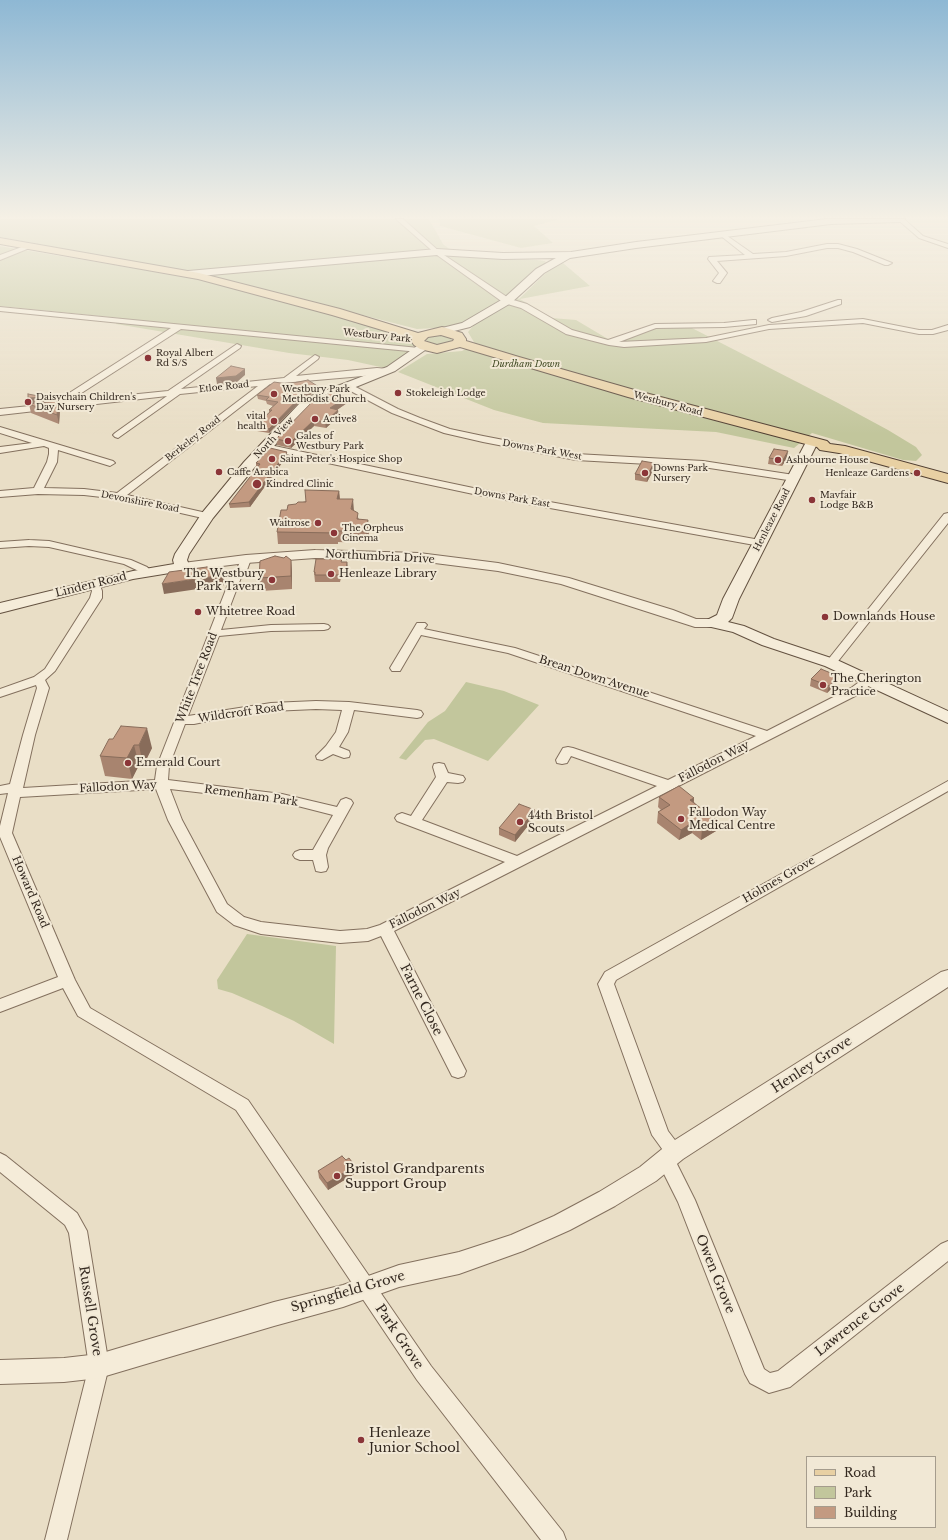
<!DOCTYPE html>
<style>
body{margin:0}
#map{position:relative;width:948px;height:1540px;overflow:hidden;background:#e9dec6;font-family:"Libre Baskerville",serif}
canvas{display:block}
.legend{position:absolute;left:806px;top:1456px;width:130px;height:72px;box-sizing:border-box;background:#f1e8d5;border:1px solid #a59c8d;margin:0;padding:5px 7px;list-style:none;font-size:12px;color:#342920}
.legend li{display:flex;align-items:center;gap:8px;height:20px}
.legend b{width:20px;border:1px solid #a59c8d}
</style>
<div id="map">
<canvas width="948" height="1540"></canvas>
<ul class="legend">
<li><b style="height:5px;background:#e8d0a3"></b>Road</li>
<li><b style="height:11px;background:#c2c69c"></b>Park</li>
<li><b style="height:11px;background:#c39a81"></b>Building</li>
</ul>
</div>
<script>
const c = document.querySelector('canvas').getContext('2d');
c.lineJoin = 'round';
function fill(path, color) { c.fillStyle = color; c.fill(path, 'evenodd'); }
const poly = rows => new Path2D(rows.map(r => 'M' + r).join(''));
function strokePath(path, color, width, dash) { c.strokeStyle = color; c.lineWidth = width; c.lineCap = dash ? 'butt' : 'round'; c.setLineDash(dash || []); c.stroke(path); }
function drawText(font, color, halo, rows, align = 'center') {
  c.font = font + ' "Libre Baskerville",serif'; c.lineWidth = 4; c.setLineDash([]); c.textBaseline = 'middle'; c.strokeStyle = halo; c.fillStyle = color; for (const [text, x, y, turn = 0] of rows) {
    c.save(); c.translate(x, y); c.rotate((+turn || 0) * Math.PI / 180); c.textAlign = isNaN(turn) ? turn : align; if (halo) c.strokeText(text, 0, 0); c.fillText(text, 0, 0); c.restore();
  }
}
fill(poly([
 [0,219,429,219,443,244,460,257,537,260,545,261,546,263,511,293,519,299,551,268,563,263,590,286,520,299,552,318,576,320,613,342,656,327,690,327,838,403,888,430,916,447,922,455,916,461,903,460,812,433,794,448,716,432,543,423,494,410,398,372,427,354,462,351,475,344,468,332,473,326,461,323,437,328,417,329,214,277,0,237],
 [439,219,560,219,534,226,553,243,521,248,440,226],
 [0,246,193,278,414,335,421,349,385,368,348,360,289,353,116,324,120,318,0,306],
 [441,335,451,338,452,341,448,344,435,345,426,342,427,338,429,337],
 [466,682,504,691,539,705,488,761,434,739,425,740,406,760,399,758,428,722,445,711],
 [247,934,336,946,334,1044,294,1021,262,1006,232,993,218,989,217,980]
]), '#c2c69c');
const minor = poly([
 [396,219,403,219,441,253,510,299,527,304,572,330,608,340,655,324,724,323,753,320,756,320,756,324,724,327,656,328,619,342,706,338,769,325,863,319,919,330,932,330,948,325,948,330,933,334,919,334,863,323,769,329,706,342,624,347,609,345,566,334,521,308,504,303,437,255,396,219],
 [897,219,904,219,923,236,948,244,948,248,919,238,897,219],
 [723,233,753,254,786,252,827,244,838,244,857,249,892,263,888,265,885,265,853,252,838,248,827,248,786,256,717,261,727,273,720,283,717,283,713,281,719,273,708,259,709,257,745,255,721,236,721,234,723,233],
 [30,244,33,246,32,247,0,260,0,255,30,244],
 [838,300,841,300,841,304,806,316,772,322,768,320,772,318,801,312,838,300],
 [0,307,419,348,423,350,419,352,181,329,69,401,168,391,237,344,241,346,240,348,181,389,284,378,315,355,319,357,318,359,296,376,377,368,389,369,390,371,386,374,270,384,127,495,211,514,212,516,211,518,207,519,119,499,84,495,38,494,0,497,0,491,34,488,47,462,49,454,49,448,44,446,0,453,0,447,32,443,0,433,0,427,113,461,115,463,110,466,58,450,57,462,44,488,84,489,117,493,258,386,180,394,118,438,115,437,113,435,115,433,167,396,0,415,0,409,59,403,63,397,171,328,0,311,0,307],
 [348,383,398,409,420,418,450,429,483,436,576,454,703,461,794,475,799,478,794,481,703,467,576,460,483,442,444,433,392,413,345,388,344,386,348,383],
 [265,444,478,489,760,540,765,543,760,546,478,495,262,449,260,447,262,445,265,444],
 [948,513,948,523,835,665,827,665,825,663,827,661,944,514,948,513],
 [29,540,49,541,131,560,147,567,152,572,147,575,124,564,49,547,29,546,0,548,0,542,29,540],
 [246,556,251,559,247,570,242,575,221,630,271,625,324,624,328,625,330,627,328,629,324,630,271,631,219,636,188,716,271,703,316,701,349,702,417,710,421,711,423,714,421,717,417,718,354,710,348,732,339,747,349,751,350,754,349,757,344,758,333,754,322,760,317,759,316,756,326,746,336,732,342,710,316,709,271,711,233,716,194,724,185,724,169,766,168,780,282,794,337,807,341,800,346,798,351,800,353,803,328,848,326,855,328,867,326,871,321,872,316,871,313,860,300,860,295,858,293,855,295,852,300,850,313,850,333,815,282,802,170,789,182,820,227,904,244,917,261,922,340,931,367,929,380,925,505,862,397,821,395,818,397,815,402,813,411,816,436,777,433,767,434,764,439,763,444,764,448,773,463,776,465,779,463,782,458,783,447,782,422,820,517,856,657,786,571,756,567,763,562,764,557,763,556,760,563,748,568,747,573,748,668,780,756,736,508,653,421,635,400,671,392,671,390,668,417,623,425,623,427,625,424,629,515,648,767,731,851,688,866,677,870,676,874,677,876,680,859,694,394,931,466,1071,464,1076,458,1078,452,1076,381,936,368,941,340,943,261,934,234,925,217,912,168,820,156,789,20,797,12,833,75,980,90,1008,248,1100,431,1366,563,1532,566,1540,541,1540,417,1380,236,1110,78,1016,63,988,0,1012,0,999,58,977,0,837,0,826,8,793,0,794,0,786,10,784,23,735,37,688,36,685,0,697,0,689,34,677,45,669,90,598,92,591,90,584,95,581,99,582,102,591,102,598,55,671,45,680,49,688,35,735,23,788,155,780,157,766,232,574,237,569,242,557,246,556],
 [948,781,948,791,616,980,614,984,668,1131,684,1152,681,1157,675,1160,695,1200,764,1369,770,1373,778,1371,941,1244,948,1241,948,1261,790,1387,769,1393,750,1383,745,1374,678,1202,657,1160,660,1155,665,1153,652,1135,598,984,605,972,948,781],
 [0,1153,6,1156,77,1213,87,1231,109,1366,67,1540,45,1540,89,1366,69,1233,65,1225,0,1172,0,1153]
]);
const tertiary = poly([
 [315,550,419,553,498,563,569,578,673,610,696,619,713,619,718,620,720,623,718,626,713,627,695,627,561,584,498,571,419,561,315,558,246,563,183,571,178,570,176,567,178,564,183,563,246,555,315,550],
 [948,970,948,987,683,1159,656,1181,615,1206,570,1230,523,1251,459,1274,399,1287,343,1307,274,1326,99,1378,64,1382,0,1384,0,1360,64,1358,99,1354,274,1302,343,1285,399,1265,459,1252,511,1235,554,1216,599,1192,640,1167,667,1145,941,972,948,970]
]);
const secondary = poly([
 [827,219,905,219,900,222,831,224,636,248,570,258,544,273,511,303,470,327,442,334,438,333,437,331,438,329,462,323,503,299,536,269,556,258,503,259,437,255,188,277,183,274,188,271,437,249,503,253,571,252,636,242,827,219],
 [424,343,428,344,430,346,428,348,395,371,314,404,307,410,254,468,213,518,189,554,187,560,190,567,188,570,133,579,0,613,0,603,133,571,174,564,173,560,175,554,202,513,244,462,299,404,306,398,387,367,420,344,424,343],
 [812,438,817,439,818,442,739,599,732,618,728,622,744,626,774,639,837,660,948,711,948,723,825,666,762,645,733,632,707,626,705,623,707,620,717,615,723,599,806,442,807,439,812,438]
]);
const primary = poly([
 [0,238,199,273,340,309,418,333,442,327,446,328,462,333,466,339,466,341,519,357,638,391,827,441,830,444,845,446,948,474,948,483,839,453,820,450,817,447,628,397,460,347,437,353,420,349,414,345,412,342,412,339,332,315,198,279,0,244,0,238],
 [441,335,454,339,453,341,437,345,424,341,428,337,441,335]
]);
strokePath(minor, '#83705e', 2);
strokePath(tertiary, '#83705e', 2);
strokePath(secondary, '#645241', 2);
strokePath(primary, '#513f32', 2);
fill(minor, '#f5ecd9');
fill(tertiary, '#f5ecd9');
fill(secondary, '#f5ecd9');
fill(primary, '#e8d0a3');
fill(poly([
 [319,391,305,397,269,433,257,431,257,426,258,424,258,423,269,413,269,410,273,406,267,404,266,401,258,399,257,395],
 [44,397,45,402,60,410,59,424,31,413,29,404,30,404,28,398],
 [347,397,347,403,337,410,339,416,326,428,314,426,291,448,277,445,276,439],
 [287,452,287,456,250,507,230,508,229,504,257,468,256,468,256,463],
 [769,458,787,458,782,466,768,464],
 [654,463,654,469,647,482,635,480,635,474],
 [339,491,340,499,354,511,359,519,369,532,367,543,338,542,338,544,278,544,277,532,296,504],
 [291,560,292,573,292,589,261,591,259,578],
 [342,562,348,568,347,578,341,578,340,582,315,582,314,572],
 [838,676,837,683,827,693,810,686,811,679],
 [113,739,152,748,143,766,139,765,132,779,105,776,100,756],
 [659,797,694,798,694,802,716,831,701,840,692,833,679,840,657,823,658,812,661,810,658,807],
 [535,817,515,842,499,835,499,828],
 [318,1171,356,1173,328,1190,319,1178]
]), '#a8846f');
fill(poly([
 [245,369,245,375,237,382,217,384,216,378],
 [319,387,319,391,305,397,269,433,269,429,305,392],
 [44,397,45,403,30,404,28,398],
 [347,397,347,403,331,414,330,408],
 [58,401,60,410,59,424,57,415],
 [338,410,339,416,326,428,325,422],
 [314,420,314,426,291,448,291,442],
 [788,451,787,458,782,466,783,460],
 [287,452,287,456,250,507,249,502],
 [654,463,654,469,647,482,647,476],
 [339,491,340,502,337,499],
 [353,499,354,511,351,509],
 [368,520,369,532,367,543,366,531],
 [291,560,292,573,292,589,291,576],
 [347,562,348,568,347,578,346,571],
 [224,575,225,585,164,594,162,584],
 [838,676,837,683,827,693,829,686],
 [147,728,152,748,143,766,139,745],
 [134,745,139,765,132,779,127,758],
 [694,798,693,808,690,800],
 [535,810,535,817,515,842,515,835],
 [718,821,716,831,701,840,702,829],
 [693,822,692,833,679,840,681,830],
 [355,1166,356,1173,328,1190,327,1183]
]), '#886c5a');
const building = poly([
 [231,366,245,369,236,376,216,378,231,366],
 [308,380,319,387,305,392,269,429,257,426,260,423,258,423,272,410,269,410,278,402,266,400,269,397,257,395,274,382,288,384,308,380],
 [333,392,347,397,330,408,338,410,325,422,314,420,291,442,276,439,314,400,333,392],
 [28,394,44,397,28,398,28,394],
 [58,401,57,415,29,404,58,401],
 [270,448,287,452,249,502,229,504,260,464,256,463,270,448],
 [774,449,788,451,783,460,769,458,774,449],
 [642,461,654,463,647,476,635,474,642,461],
 [305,490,339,491,337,499,353,499,351,509,358,513,357,519,368,520,366,531,337,531,337,533,277,532,281,510,287,510,288,505,296,504,298,502,306,502,305,490],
 [275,556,284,558,286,556,291,560,291,576,259,578,260,561,275,556],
 [316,559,342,559,341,562,347,562,346,571,340,571,340,575,315,575,315,572,314,572,316,559],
 [207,567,224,575,162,584,169,572,207,567],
 [821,669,838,676,829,686,811,679,821,669],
 [121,726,147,728,139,745,134,745,127,758,100,756,109,739,113,739,121,726],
 [679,786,694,798,690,800,718,821,702,829,693,822,681,830,658,812,670,805,659,797,679,786],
 [519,804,535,810,515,835,499,828,519,804],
 [342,1156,346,1160,349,1158,355,1166,327,1183,318,1171,342,1156]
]);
fill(building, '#c39a81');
strokePath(building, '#886c5a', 1);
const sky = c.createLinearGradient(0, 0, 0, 434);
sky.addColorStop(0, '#8eb8d4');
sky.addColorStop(0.5, '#f5f0e5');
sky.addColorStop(1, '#f5f0e500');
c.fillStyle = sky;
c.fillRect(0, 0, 948, 434);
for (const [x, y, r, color] of [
 [148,358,4,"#8b3538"],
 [398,393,4,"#8b3538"],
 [274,394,4,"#8b3538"],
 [28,402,4,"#8b3538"],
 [315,419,4,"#8b3538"],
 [274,421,4,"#8b3538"],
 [288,441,4,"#8b3538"],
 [272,459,4,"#8b3538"],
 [778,460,4,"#8b3538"],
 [219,472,4,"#8b3538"],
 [645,473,4,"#8b3538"],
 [917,473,4,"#8b3538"],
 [257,484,5,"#8b3538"],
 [812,500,4,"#8b3538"],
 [318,523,4,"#8b3538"],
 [334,533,4,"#8b3538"],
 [331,574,4,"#8b3538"],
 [272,580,4,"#8b3538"],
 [198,612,4,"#8b3538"],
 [825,617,4,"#8b3538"],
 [823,685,4,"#8b3538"],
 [128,763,4,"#8b3538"],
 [681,819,4,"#8b3538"],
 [520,822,4,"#8b3538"],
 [337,1176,4,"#8b3538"],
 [361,1440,4,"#8b3538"]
]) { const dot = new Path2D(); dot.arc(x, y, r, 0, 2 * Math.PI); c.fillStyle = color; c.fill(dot); strokePath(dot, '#f1e8d5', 1.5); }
drawText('9px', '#342920', '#f1e8d5', [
 ["Westbury Park",377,336,6],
 ["Etloe Road",224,387,-6],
 ["Westbury Road",668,404,15],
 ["North View",274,438,-47],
 ["Berkeley Road",193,439,-38],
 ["Downs Park West",542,450,10],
 ["Downs Park East",512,498,10],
 ["Devonshire Road",140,502,11],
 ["Henleaze Road",772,520,-63]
]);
drawText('9px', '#342920', '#f1e8d5', [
 ["Royal Albert",156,353],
 ["Rd S/S",156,363],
 ["Westbury Park",282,389],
 ["Methodist Church",282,399],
 ["Stokeleigh Lodge",406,393],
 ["Daisychain Children's",36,397],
 ["Day Nursery",36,407],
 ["vital",266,416,"right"],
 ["health",266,426,"right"],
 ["Active8",323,419],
 ["Gales of",296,436],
 ["Westbury Park",296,446],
 ["Saint Peter's Hospice Shop",280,459],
 ["Ashbourne House",786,460],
 ["Downs Park",653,468],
 ["Nursery",653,478],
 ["Caffe Arabica",227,472],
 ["Henleaze Gardens",909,473,"right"],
 ["Kindred Clinic",266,484],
 ["Mayfair",820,495],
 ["Lodge B&B",820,505],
 ["Waitrose",310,523,"right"],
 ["The Orpheus",342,528],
 ["Cinema",342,538]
], 'left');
drawText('italic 9px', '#464f29', '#f1e8d5', [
 ["Durdham Down",526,364]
]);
drawText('11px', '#342920', '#f1e8d5', [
 ["Northumbria Drive",380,557,3],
 ["Linden Road",91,585,-14],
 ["Brean Down Avenue",594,677,18],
 ["White Tree Road",197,678,-69],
 ["Wildcroft Road",241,713,-8],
 ["Fallodon Way",714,762,-27],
 ["Fallodon Way",118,787,-3],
 ["Remenham Park",251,796,8],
 ["Holmes Grove",779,880,-30],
 ["Howard Road",30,892,67],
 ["Fallodon Way",425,909,-26]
]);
drawText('11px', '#342920', '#f1e8d5', [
 ["The Westbury",264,574,"right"],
 ["Park Tavern",264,587,"right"],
 ["Henleaze Library",339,574],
 ["Whitetree Road",206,612],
 ["Downlands House",833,617],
 ["The Cherington",831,679],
 ["Practice",831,692],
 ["Emerald Court",136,763],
 ["Fallodon Way",689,813],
 ["Medical Centre",689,826],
 ["44th Bristol",528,816],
 ["Scouts",528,829]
], 'left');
drawText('13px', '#342920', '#f1e8d5', [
 ["Farne Close",421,1000,63],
 ["Henley Grove",812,1065,-33],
 ["Owen Grove",715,1274,68],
 ["Springfield Grove",348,1292,-16],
 ["Russell Grove",90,1311,81],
 ["Lawrence Grove",860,1320,-38],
 ["Park Grove",399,1337,56]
]);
drawText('13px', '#342920', '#f1e8d5', [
 ["Bristol Grandparents",345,1169],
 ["Support Group",345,1184],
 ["Henleaze",369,1433],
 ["Junior School",369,1448]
], 'left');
</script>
